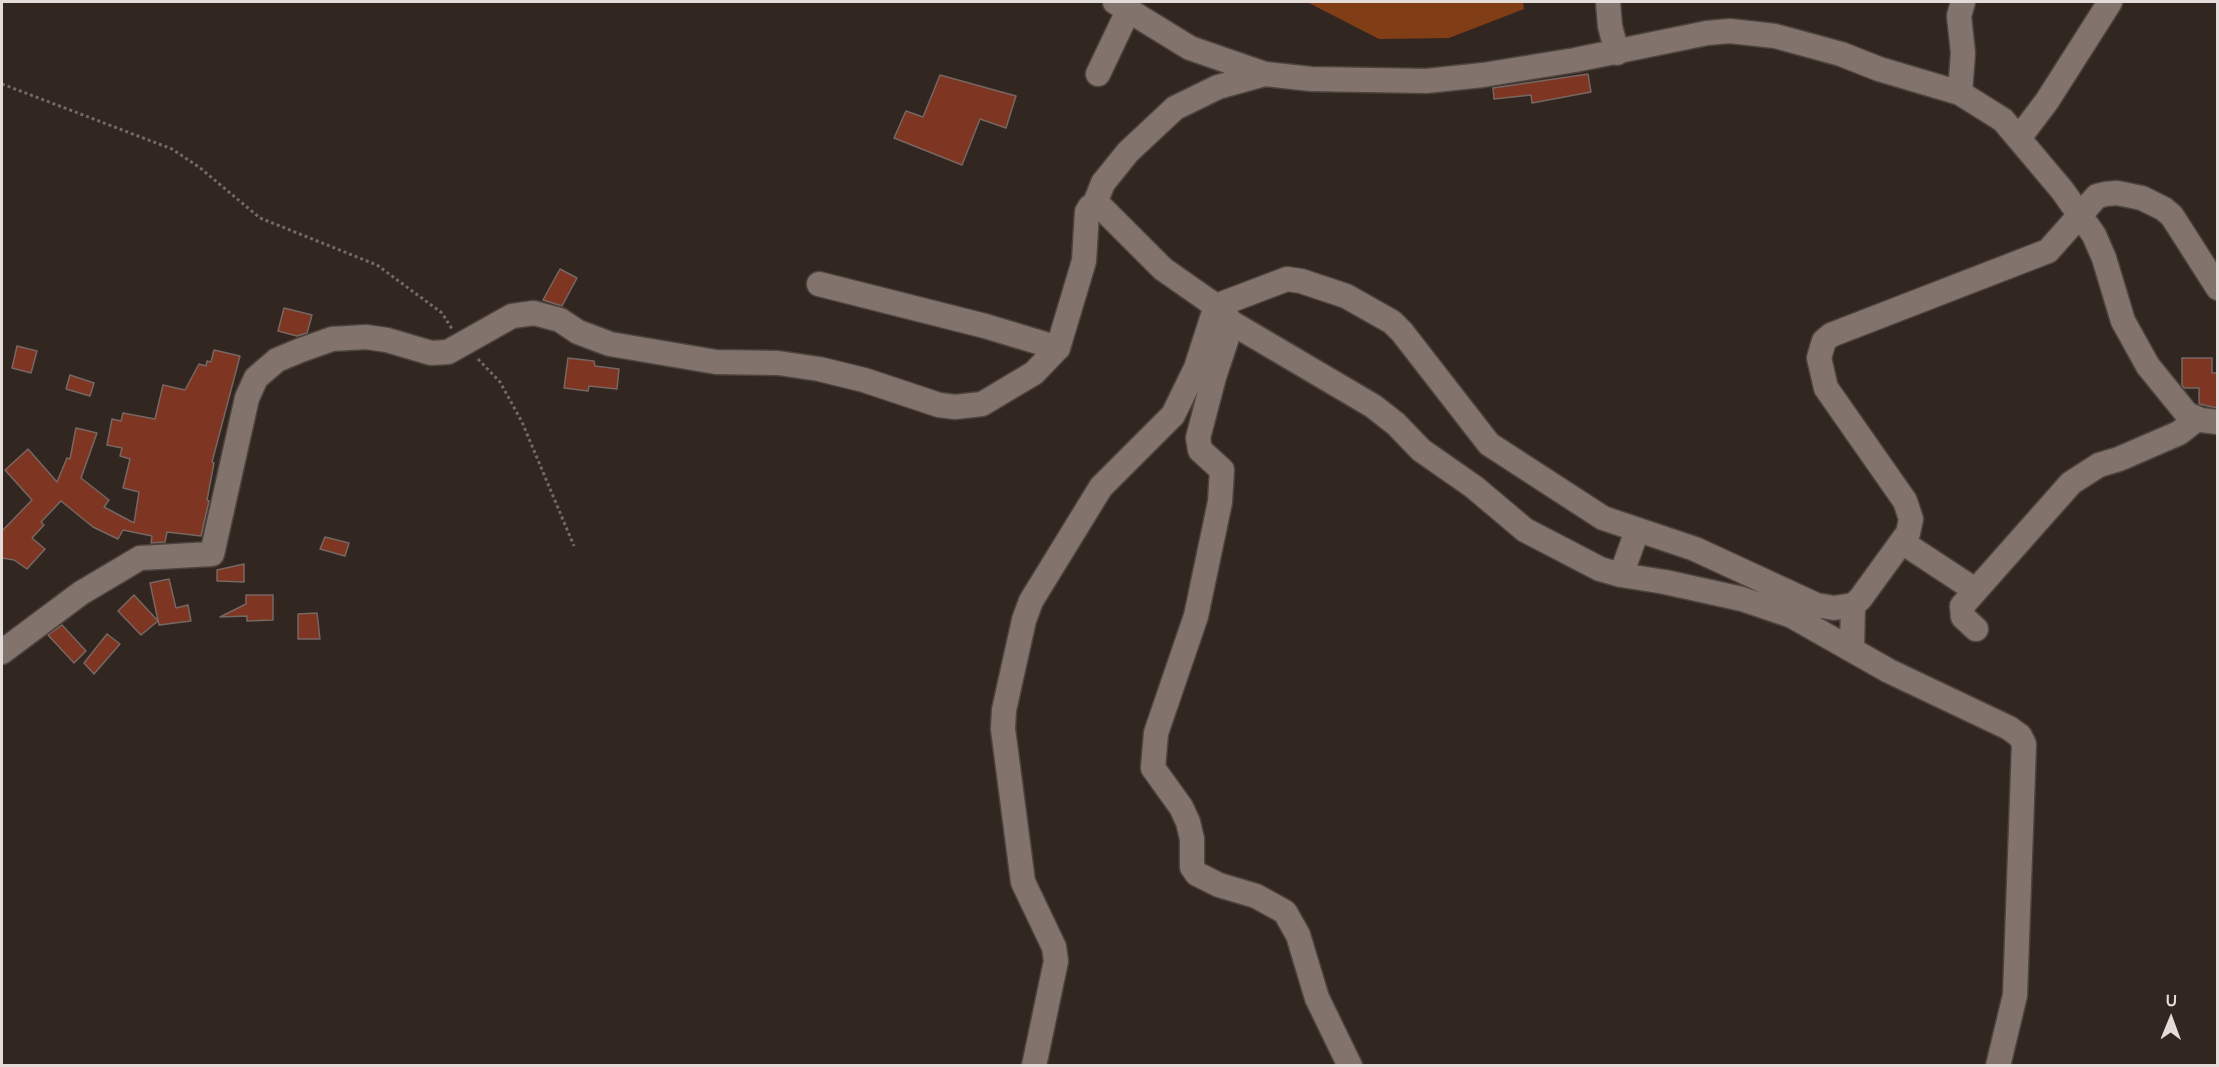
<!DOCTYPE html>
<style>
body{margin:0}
#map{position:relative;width:2219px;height:1067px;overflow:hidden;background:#322620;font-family:Cabin,sans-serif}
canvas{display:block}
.frame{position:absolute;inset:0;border:3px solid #e4dcd8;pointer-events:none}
.north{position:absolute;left:2141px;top:989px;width:60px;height:60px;-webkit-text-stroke:4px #322620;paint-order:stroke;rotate:1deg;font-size:16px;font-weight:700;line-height:24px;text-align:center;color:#e4dcd8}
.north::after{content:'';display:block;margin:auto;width:21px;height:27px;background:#e4dcd8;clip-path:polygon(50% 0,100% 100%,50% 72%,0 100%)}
</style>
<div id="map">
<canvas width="2219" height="1067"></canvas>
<div class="frame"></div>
<div class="north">U</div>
</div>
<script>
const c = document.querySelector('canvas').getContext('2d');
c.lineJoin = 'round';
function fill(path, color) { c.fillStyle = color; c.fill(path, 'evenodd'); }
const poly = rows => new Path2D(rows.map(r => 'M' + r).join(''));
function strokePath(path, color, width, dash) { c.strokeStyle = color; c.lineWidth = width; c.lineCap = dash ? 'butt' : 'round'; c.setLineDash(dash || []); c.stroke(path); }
fill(poly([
 [1307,2,1523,2,1524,9,1449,38,1379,39]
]), '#813d15');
const building = poly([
 [1588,74,1591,92,1532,103,1531,95,1494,99,1493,88,1588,74],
 [940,75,1016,96,1006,128,980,119,962,165,894,138,906,111,923,117,940,75],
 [560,269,577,278,562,306,543,300,560,269],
 [284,308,312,315,307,333,297,336,278,331,284,308],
 [17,346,37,351,31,373,12,368,17,346],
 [214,350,240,356,212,462,214,463,207,500,209,501,201,536,167,532,165,542,151,543,152,536,123,530,118,539,93,527,61,501,41,522,44,525,32,538,45,549,27,569,14,560,2,558,2,531,32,500,5,470,28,449,57,482,67,458,70,459,76,428,97,433,81,478,109,500,104,507,134,523,139,492,123,488,130,459,120,456,122,448,107,445,112,419,121,421,123,413,155,419,163,385,185,390,199,364,206,366,207,361,211,362,214,350],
 [568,358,594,361,595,366,619,369,617,389,589,386,588,391,564,388,568,358],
 [2182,358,2212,358,2212,373,2217,373,2217,408,2199,404,2199,388,2184,388,2182,385,2182,358],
 [70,375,94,383,90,396,66,389,70,375],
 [325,537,349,543,345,556,320,549,325,537],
 [244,564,244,582,217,581,217,570,244,564],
 [169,579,176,608,188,605,191,621,159,625,150,583,169,579],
 [134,595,158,621,141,635,118,611,134,595],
 [246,595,273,595,273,620,247,621,247,616,220,617,246,604,246,595],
 [317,613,320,639,298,639,298,614,317,613],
 [62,625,86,651,74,663,48,635,62,625],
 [107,634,120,644,94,674,84,663,107,634]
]);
fill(building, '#7e3521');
strokePath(building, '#776763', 1.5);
const minor = poly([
 [1115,2,1190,48,1265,74,1311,79,1426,81,1483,75,1575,60,1707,33,1730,31,1775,36,1841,54,1879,69,1960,93,2003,120,2062,190,2094,235,2104,258,2123,321,2148,366,2187,414,2201,420,2218,422],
 [1608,2,1610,26,1617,53],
 [1098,74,1128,11],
 [1960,93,1963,53,1959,16,1963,2],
 [2019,138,2047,101,2110,2],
 [1094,206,1103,183,1128,152,1175,108,1218,87,1265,74],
 [819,284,985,326,1058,348],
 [1232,323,1373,406,1396,424,1421,450,1474,487,1525,530,1600,569,1621,575,1665,582,1742,599,1792,616,1889,671,2009,728,2020,736,2024,744,2015,995,1998,1066],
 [1902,542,1975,590],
 [1621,575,1637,531],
 [1976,629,1963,617,1962,606,2071,483,2099,465,2119,459,2179,433,2197,419],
 [1852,649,1853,605],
 [2,652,81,593,140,558,212,554,247,398,256,378,277,360,301,350,332,339,366,337,387,340,431,353,448,352,512,316,534,313,560,320,578,332,610,344,716,362,778,363,819,369,864,380,939,405,955,407,982,404,1034,373,1058,348,1084,261,1087,212,1090,207,1102,208,1163,269,1216,306,1232,323,1214,377,1198,438,1200,450,1222,470,1220,502,1196,616,1156,733,1153,768,1181,807,1188,822,1192,839,1192,867,1197,874,1219,885,1256,896,1285,912,1298,935,1317,998,1350,1066],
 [1034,1066,1056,961,1054,947,1023,882,1003,729,1004,710,1024,620,1031,601,1101,487,1173,415,1196,368,1216,306,1287,279,1301,281,1346,296,1392,322,1402,332,1489,444,1603,518,1695,549,1816,605,1834,608,1853,605,1860,599,1908,533,1911,519,1905,501,1826,388,1819,358,1824,341,1831,335,2048,251,2097,196,2106,194,2117,193,2142,198,2164,209,2172,216,2218,288]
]);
strokePath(minor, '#4e443f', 27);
strokePath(poly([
 [2,84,172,149,199,167,260,218,377,265,442,313,452,329],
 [478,359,500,382,522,422,574,546]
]), '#746964', 3, [3, 3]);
strokePath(minor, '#82746d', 24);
</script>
